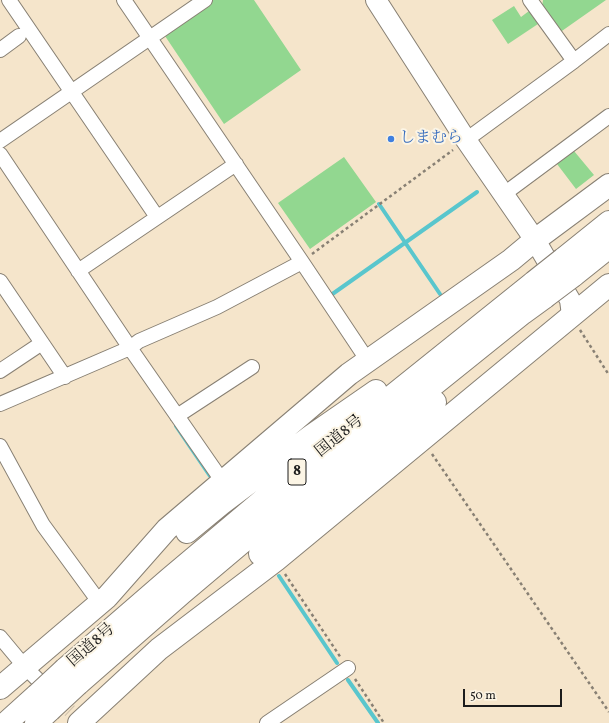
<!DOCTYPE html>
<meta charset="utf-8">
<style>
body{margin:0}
#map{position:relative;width:609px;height:723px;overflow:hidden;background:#f5e5cb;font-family:Vollkorn,serif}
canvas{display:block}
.scale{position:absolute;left:463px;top:689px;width:99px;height:18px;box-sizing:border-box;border:2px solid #1c1c1c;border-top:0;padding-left:5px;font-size:12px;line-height:14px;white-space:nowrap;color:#1c1c1c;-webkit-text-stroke:3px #fcf5e5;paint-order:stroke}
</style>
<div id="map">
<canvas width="609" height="723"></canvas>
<div class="scale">50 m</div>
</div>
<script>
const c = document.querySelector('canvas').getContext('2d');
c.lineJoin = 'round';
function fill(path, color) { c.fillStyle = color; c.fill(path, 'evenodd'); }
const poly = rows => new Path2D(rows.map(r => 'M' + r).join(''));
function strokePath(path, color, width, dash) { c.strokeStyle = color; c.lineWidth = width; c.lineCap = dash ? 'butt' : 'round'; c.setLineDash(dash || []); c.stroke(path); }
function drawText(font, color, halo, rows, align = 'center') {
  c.font = font + ' Vollkorn,"Noto Serif JP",serif'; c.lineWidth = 4; c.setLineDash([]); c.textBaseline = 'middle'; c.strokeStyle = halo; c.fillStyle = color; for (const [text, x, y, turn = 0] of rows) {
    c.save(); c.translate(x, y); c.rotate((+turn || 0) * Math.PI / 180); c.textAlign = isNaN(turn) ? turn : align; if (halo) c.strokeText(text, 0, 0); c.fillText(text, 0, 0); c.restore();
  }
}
fill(poly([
 [212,0,254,0,301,70,224,124,163,33],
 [543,0,606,0,559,33,542,7],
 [514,6,521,17,529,11,538,24,508,44,492,20],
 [574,151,594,175,576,189,557,164],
 [344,157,376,202,310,249,278,203]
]), '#92d790');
strokePath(poly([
 [379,204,440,294],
 [331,295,477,192],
 [176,426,210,476],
 [279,576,337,663],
 [348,680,378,723]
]), '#59c6cd', 4);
strokePath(poly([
 [54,696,70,711]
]), '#cabda8', 14, [14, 7]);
const street = poly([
 [9,0,157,217],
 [124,0,302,262,368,361],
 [530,0,574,61],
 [0,50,19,36],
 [466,140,574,61,609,34],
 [0,141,205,0],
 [0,154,130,348,223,482],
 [504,194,609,116],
 [78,271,236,164],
 [0,281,65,377],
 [0,371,42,343],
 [0,404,130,348,139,341,217,307,302,262],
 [177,416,252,367],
 [0,446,43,525,100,603],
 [0,637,25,667,38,680],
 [267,723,348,668]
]);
const secondary = poly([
 [376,0,466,140,535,240,570,300,572,315]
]);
const highway = poly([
 [563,259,609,222],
 [573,276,609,247],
 [187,532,221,504,311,436,376,391],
 [260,554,353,472,435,402],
 [65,669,170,578,276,489,534,282],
 [78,684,182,593,285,506,406,407,523,313,545,297],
 [0,688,107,597,167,529,349,374,511,260,535,240,609,185],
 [6,723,37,695],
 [36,723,50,710],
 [79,723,159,649,276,560,609,285]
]);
strokePath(street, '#888074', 16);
strokePath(secondary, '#888074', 22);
strokePath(highway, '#888074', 24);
strokePath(poly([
 [312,254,453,150],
 [580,330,609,375],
 [432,454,609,712],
 [285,574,341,658],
 [355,679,384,723]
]), '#888074', 2.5, [3, 3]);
strokePath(street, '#fff', 14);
strokePath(secondary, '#fff', 20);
strokePath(highway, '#fff', 22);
const highwayBridge = poly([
 [534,282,563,259],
 [545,297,573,276],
 [37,695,65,669],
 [50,710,78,684]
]);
strokePath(highwayBridge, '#888074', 24, []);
strokePath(highwayBridge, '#fff', 22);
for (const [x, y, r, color] of [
 [391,139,4,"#3f7fe0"]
]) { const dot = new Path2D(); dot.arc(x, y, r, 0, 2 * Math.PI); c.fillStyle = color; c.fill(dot); strokePath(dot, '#fcf5e5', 1.5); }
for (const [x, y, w] of [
 [297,472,18]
]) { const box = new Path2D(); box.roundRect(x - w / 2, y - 13, w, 26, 3); c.fillStyle = '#fcf5e5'; c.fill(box); strokePath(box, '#1c1c1c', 1); }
drawText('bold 15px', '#1c1c1c', null, [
 ["8",297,472]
]);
drawText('16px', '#366cbe', '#fcf5e5', [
 ["しまむら",399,139]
], 'left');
drawText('16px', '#1c1c1c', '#fcf5e5', [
 ["国道8号",340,437,-39],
 ["国道8号",92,646,-41]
]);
</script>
